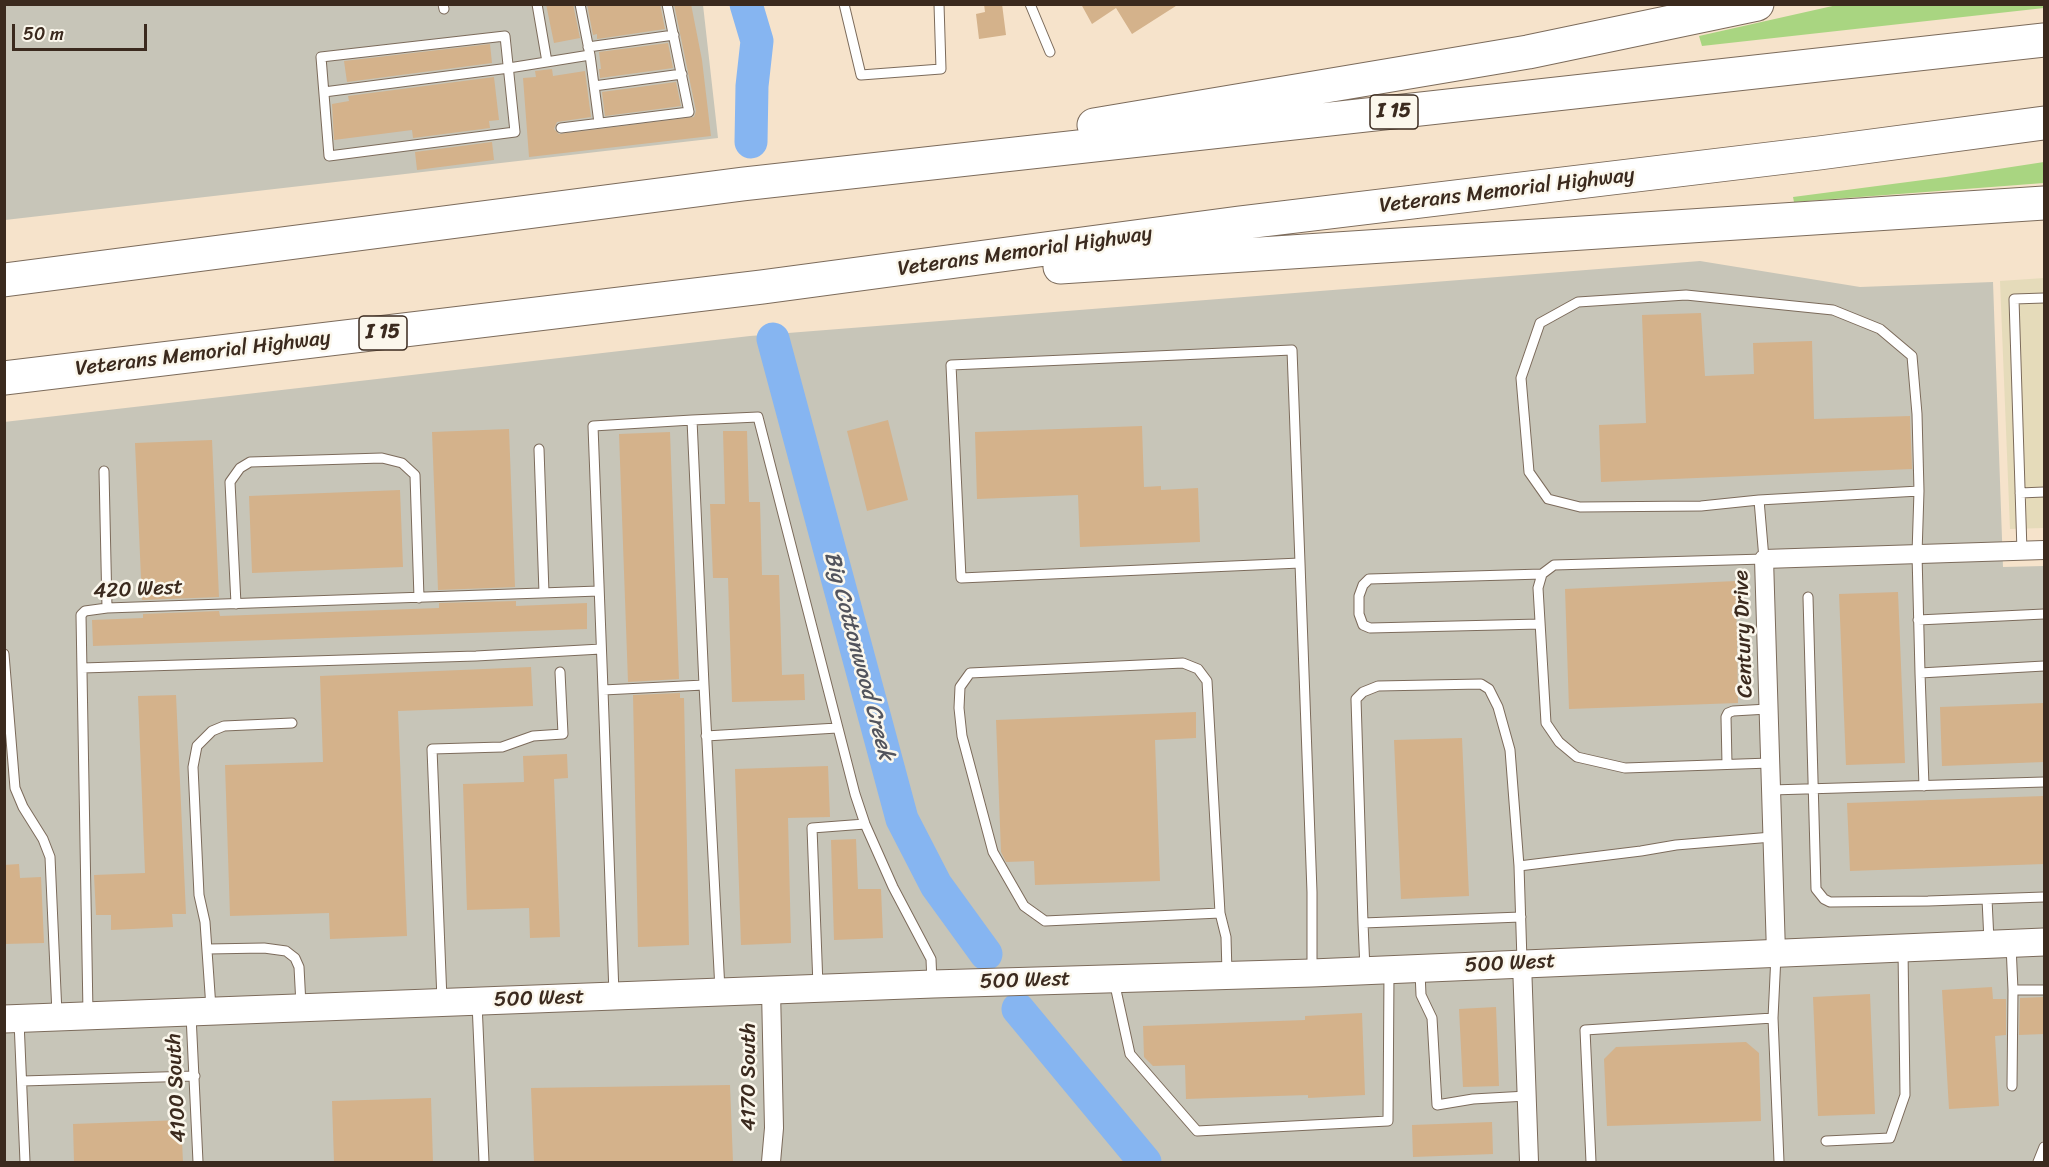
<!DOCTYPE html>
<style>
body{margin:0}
#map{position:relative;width:2049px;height:1167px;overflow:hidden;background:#f6e3cb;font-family:Sriracha,sans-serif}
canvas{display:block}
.frame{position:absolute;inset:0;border:6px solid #3b2a1e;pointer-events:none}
.scale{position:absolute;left:12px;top:24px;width:135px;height:27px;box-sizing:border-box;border:3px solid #3b2a1e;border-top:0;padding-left:8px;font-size:18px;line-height:21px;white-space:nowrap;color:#3b2a1e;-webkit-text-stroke:4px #fbf7ec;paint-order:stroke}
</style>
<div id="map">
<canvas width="2049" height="1167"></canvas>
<div class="frame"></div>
<div class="scale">50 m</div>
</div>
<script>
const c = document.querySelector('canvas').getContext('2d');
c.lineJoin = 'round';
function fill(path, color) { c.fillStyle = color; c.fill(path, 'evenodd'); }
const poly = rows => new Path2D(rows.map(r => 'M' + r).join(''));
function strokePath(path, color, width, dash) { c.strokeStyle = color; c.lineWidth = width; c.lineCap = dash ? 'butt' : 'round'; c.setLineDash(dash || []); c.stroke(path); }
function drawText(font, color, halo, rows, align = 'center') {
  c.font = font + ' Sriracha,sans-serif'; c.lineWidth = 5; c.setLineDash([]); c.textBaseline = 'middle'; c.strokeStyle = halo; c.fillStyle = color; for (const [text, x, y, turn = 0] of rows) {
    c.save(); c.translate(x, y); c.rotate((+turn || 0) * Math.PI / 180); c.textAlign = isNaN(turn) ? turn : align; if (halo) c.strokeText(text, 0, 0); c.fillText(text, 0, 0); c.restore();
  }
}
fill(poly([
 [2044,278,2044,528,2010,529,2000,281]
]), '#e5dbba');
fill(poly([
 [4,5,703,5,718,138,5,220],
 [1700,261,1860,287,1993,282,2003,567,2044,566,2044,1162,5,1162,4,422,750,336]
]), '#c7c5b8');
fill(poly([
 [1837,5,2044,4,2044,8,1702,46,1699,36],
 [2044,162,2044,183,1794,202,1793,197,1946,177]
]), '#a9d581');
strokePath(poly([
 [746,4,757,41,752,86,751,142],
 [773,339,902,819,936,885,986,954],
 [1018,1009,1145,1162]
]), '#86b5f1', 33);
fill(poly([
 [546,4,573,4,580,38,554,43],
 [587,4,660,4,665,29,597,39,597,34,593,35],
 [674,4,691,4,702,60,711,136,529,157,523,78,536,77,535,71,552,69,553,76,585,71,591,117,557,122,554,129,559,134,694,117,696,111],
 [984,4,1002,4,1006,35,979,39,976,14,985,12],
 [1081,4,1179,4,1132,34,1116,8,1092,24],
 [668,43,673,68,600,78,599,69,601,69,599,52],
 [490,44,492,63,347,82,344,61],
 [494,77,499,120,489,121,490,128,413,138,412,130,334,140,332,104,349,101,348,96],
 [676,82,681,106,605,116,602,92],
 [492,142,494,160,417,170,415,152],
 [1701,313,1705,376,1754,374,1753,343,1812,341,1814,419,1910,416,1912,469,1601,482,1599,425,1646,423,1642,315],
 [888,420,908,500,867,511,847,431],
 [1142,426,1144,487,1161,486,1161,490,1198,488,1200,542,1080,547,1078,495,977,499,975,432],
 [509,429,515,587,438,590,432,432],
 [723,431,747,431,749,502,760,502,762,575,779,575,782,675,804,674,805,700,732,702,728,578,713,578,710,504,725,504],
 [670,432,679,679,628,682,619,434],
 [212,440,219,597,142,600,135,443],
 [400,490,403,567,252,573,249,496],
 [1736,581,1738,703,1569,709,1565,589],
 [1898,592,1905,763,1846,765,1839,594],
 [516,601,516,606,587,603,587,629,93,646,92,620,143,618,143,614,219,611,220,616,439,608,439,603],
 [531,667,533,706,398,711,407,936,330,939,329,913,230,916,225,765,323,762,320,676],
 [680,693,680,698,684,698,689,945,638,947,633,695],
 [176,695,186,914,172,914,173,927,111,930,111,915,96,915,94,875,145,873,138,696],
 [2044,703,2044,762,1942,766,1940,707],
 [1196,712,1196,738,1155,740,1160,881,1035,885,1034,861,1006,862,1001,852,996,720],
 [1462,738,1469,896,1401,899,1394,740],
 [567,754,568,778,554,779,560,937,530,938,529,908,467,910,463,784,524,782,523,756],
 [828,766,830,817,788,818,791,943,741,945,735,769],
 [2044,796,2044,864,1850,871,1847,803],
 [856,839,858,889,881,889,883,938,834,940,831,840],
 [19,864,20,878,41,877,44,943,4,944,4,865],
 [1992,987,1993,999,2006,999,2006,1035,1995,1036,1999,1106,1949,1109,1942,990],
 [1870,994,1875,1114,1818,1116,1813,997],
 [2044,997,2044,1034,2019,1035,2020,998],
 [1496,1007,1499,1086,1463,1087,1459,1009],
 [1362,1013,1365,1095,1308,1098,1308,1095,1186,1099,1185,1065,1153,1066,1144,1057,1143,1026,1305,1020,1305,1016],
 [1746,1042,1759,1053,1761,1121,1607,1126,1604,1059,1616,1047],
 [730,1085,733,1162,534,1162,531,1088],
 [431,1098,433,1162,334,1162,332,1101],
 [181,1120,183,1162,74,1162,73,1124],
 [1492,1122,1493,1154,1413,1157,1412,1125]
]), '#d4b28b');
const lane = poly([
 [443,4,444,9],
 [537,4,547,62],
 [844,4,861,75,941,69,939,4],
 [1030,4,1050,52],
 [505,36,515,132,329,156,321,57,505,36],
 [588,47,674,35],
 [590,55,599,123],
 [594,86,682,74],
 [324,92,509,68,590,55,580,4],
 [561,128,689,112,667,4],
 [692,420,758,417,855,794,865,824,893,887,931,959,932,983],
 [539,449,544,593],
 [104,471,107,608],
 [1919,491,1917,414,1912,356,1880,329,1833,310,1686,295,1578,302,1540,323,1521,378,1529,472,1548,499,1580,507,1701,506,1759,500,1919,491,1917,554,1920,673,2044,666],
 [2020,493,2044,492],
 [1759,500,1764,559,1554,565,1542,574,1538,588,1546,723,1559,742,1577,757,1625,768,1770,763],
 [2022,551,2014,299,2044,298],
 [1300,563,961,578,951,365,1292,350,1300,563,1312,892,1312,971],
 [1808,597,1816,889,1824,899,1830,902,1928,901,2044,897],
 [236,604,230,482,240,468,250,462,382,458,402,463,415,475,419,598],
 [1918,620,2044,614],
 [1540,624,1370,628,1363,625,1359,614,1359,596,1363,585,1369,579,1542,574],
 [4,654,15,788,23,807,43,839,50,857,57,1014],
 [82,668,476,656,601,649],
 [1920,673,1924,786],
 [603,690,593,426,692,420,704,685],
 [706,736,837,728],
 [1727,764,1726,717,1728,713,1733,711,1768,709],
 [1771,790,2044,782],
 [1987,899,1989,941],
 [1220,913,1045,921,1024,906,993,852,962,736,959,708,960,687,970,673,1183,663,1198,669,1207,681,1220,913,1226,937,1227,973],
 [1363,923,1356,699,1363,692,1378,686,1481,684,1489,689,1498,707,1510,750,1519,866],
 [2011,945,2013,990,2044,990],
 [208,949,264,948,286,951,295,958,299,967,301,1005],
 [1522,961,1519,866,1641,851,1676,845,1772,837],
 [1365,970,1363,923,1521,917],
 [1420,972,1421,995,1432,1018,1437,1105,1473,1099,1527,1096],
 [1114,981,1130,1054,1197,1131,1388,1121,1389,972],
 [818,986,812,828,865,824],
 [614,994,603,690,704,685,720,990],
 [442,1000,432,749,502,747,533,736,563,734,560,672],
 [477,1003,484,1162],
 [211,1008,205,922,199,895,193,767,197,746,212,731,224,726,292,723],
 [88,1013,81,615,85,611,107,608,599,591],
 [191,1015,198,1162],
 [1773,1018,1779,1162],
 [19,1021,25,1162],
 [22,1081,195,1076],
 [2012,1086,2013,990],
 [1826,1141,1890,1138,1905,1095,1903,950],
 [1591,1162,1585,1030,1773,1018,1776,955],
 [2038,1162,2044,1147]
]);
const street = poly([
 [1776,953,1764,559,2044,550],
 [1522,963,1529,1162],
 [771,990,774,1128,771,1162]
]);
const secondary = poly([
 [4,1019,933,984,1312,973,2044,942]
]);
const highway = poly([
 [1094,125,1528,52,1757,4],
 [1060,267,2044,203],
 [4,280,743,184,2044,40],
 [4,378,762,287,1239,223,1819,153,2044,123]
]);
strokePath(lane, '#7c6b5b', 11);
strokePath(street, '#7c6b5b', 20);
strokePath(secondary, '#7c6b5b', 29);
strokePath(highway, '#7c6b5b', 35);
strokePath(lane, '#fff', 9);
strokePath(street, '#fff', 18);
strokePath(secondary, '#fff', 27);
strokePath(highway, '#fff', 33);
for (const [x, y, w] of [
 [1394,112,48],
 [383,333,48]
]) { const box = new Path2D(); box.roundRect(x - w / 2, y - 17, w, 34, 4.5); c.fillStyle = '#fbf7ec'; c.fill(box); strokePath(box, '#3b2a1e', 1.5); }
drawText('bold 20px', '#3b2a1e', null, [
 ["I 15",1394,112],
 ["I 15",383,333]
]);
drawText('21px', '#3b2a1e', '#fbf7ec', [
 ["Veterans Memorial Highway",1507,191,-7],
 ["Veterans Memorial Highway",1025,252,-8],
 ["Veterans Memorial Highway",203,354,-7],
 ["420 West",138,590,-3],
 ["Century Drive",1744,634,-92],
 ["500 West",1510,964,-3],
 ["500 West",1025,981,-2],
 ["500 West",539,999,-2],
 ["4170 South",750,1077,-90],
 ["4100 South",177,1088,-93]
]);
drawText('italic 22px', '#52545d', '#fbf7ec', [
 ["Big Cottonwood Creek",858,656,75]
]);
</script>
